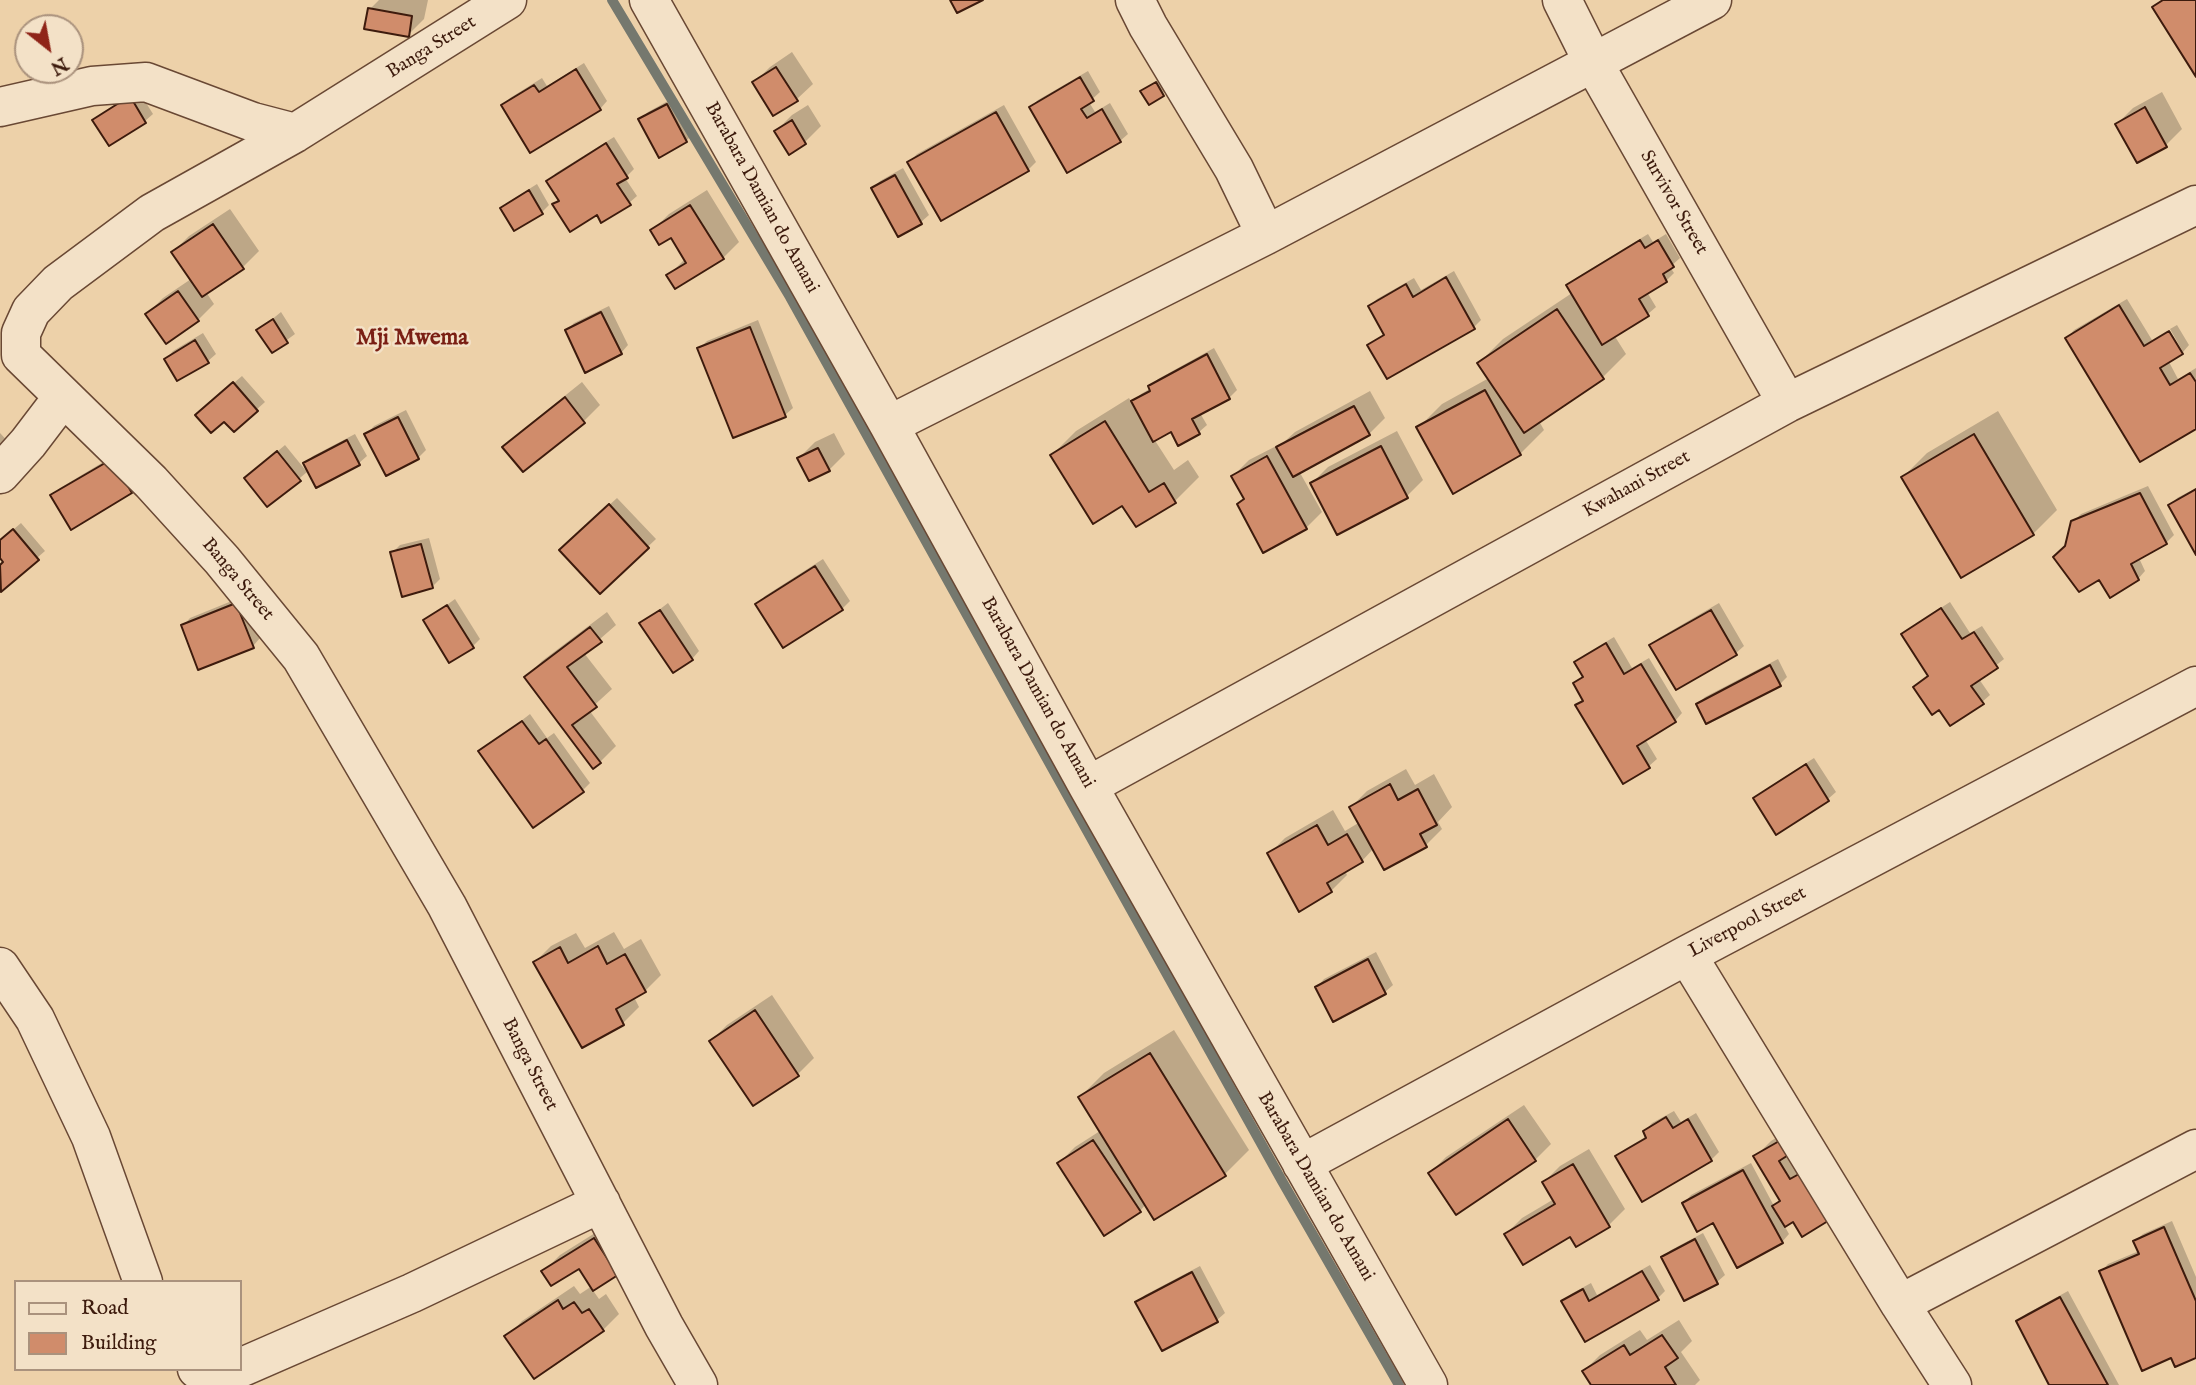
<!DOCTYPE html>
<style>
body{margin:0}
#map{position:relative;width:2196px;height:1385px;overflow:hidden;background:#edd1a9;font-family:"IM FELL English",serif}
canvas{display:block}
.legend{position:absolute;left:14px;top:1280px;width:228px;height:91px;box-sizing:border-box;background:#f3e1c7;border:2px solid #aa927d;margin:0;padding:9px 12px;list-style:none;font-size:21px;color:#3d1b0d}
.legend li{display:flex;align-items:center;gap:14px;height:35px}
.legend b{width:35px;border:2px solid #aa927d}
.north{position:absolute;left:14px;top:14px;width:70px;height:70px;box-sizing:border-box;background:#f3e1c7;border:2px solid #aa927d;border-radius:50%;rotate:149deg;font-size:19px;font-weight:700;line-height:28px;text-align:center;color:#3d1b0d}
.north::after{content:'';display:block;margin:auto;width:24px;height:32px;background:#8f2418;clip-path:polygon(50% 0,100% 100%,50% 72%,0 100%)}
</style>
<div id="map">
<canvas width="2196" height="1385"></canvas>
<ul class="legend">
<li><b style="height:9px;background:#f3e1c7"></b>Road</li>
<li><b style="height:19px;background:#d08c6b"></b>Building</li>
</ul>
<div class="north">N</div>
</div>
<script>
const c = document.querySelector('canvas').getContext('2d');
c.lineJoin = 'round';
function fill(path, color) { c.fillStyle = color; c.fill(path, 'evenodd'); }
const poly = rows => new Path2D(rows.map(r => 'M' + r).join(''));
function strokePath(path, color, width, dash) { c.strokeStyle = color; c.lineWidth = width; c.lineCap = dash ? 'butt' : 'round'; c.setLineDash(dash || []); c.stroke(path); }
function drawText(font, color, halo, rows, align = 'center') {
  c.font = font + ' "IM FELL English",serif'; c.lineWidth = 5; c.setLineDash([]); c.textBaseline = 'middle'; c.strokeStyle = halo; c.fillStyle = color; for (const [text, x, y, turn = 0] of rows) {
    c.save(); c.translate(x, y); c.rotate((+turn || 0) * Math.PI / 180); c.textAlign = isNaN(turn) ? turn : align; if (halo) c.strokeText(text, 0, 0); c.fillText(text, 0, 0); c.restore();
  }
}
fill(poly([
 [379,0,428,0,424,19,408,35,370,9],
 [792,52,813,84,797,99,754,83,770,67],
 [584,63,607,101,600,109,503,106,510,98,542,78,547,86],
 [1088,71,1100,92,1089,102,1095,112,1110,103,1128,134,1120,141,1031,107,1038,100],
 [1164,75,1171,87,1149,103,1143,91],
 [138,90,153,114,145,121,110,144,94,121,102,113],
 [2162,92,2182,129,2166,145,2117,124,2133,108],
 [675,97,694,133,686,141,660,155,640,120,648,112],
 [808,105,821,126,805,142,776,131,792,115],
 [1004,105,1036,162,1028,170,909,162,917,154],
 [614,137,634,169,625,178,637,196,629,203,597,213,555,205,560,199,548,181,556,173],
 [903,168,929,215,921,222,899,235,873,188,880,181],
 [537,184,549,205,542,212,502,208,510,201],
 [707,190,739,242,723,258,669,275,685,259,671,235,653,230,669,214],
 [230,209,259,251,243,267,206,292,214,304,198,320,147,314,163,298,191,279,173,252,189,236],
 [1648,234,1653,242,1666,234,1680,258,1670,267,1674,273,1666,281,1647,292,1656,307,1648,314,1614,335,1626,354,1602,378,1539,421,1544,430,1520,454,1418,428,1442,404,1489,378,1479,363,1503,339,1572,293,1568,285,1576,278],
 [1454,271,1481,320,1474,327,1369,345,1385,333,1370,306,1377,299,1414,278,1421,290],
 [2127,299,2152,340,2167,331,2180,354,2169,362,2178,379,2196,368,2196,427,2067,338,2074,330],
 [609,306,628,345,621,353,567,330,574,323],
 [281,312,295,334,272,351,259,330],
 [758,320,793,408,785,415,734,436,699,349,707,341],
 [2177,325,2189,345,2183,352,2170,329],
 [203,333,216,354,208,361,178,379,166,359,173,351],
 [1214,348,1237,390,1229,398,1200,413,1207,425,1199,432,1171,430,1154,439,1174,470,1188,460,1199,477,1175,501,1137,525,1123,503,1052,455,1076,431,1129,398,1132,403,1141,394,1151,388,1150,386,1158,379],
 [242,376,265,402,234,430,225,419,205,408],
 [582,382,600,405,584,421,523,470,505,447,521,431],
 [1370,391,1385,418,1369,434,1299,471,1322,512,1306,528,1239,504,1245,498,1233,476,1249,460,1284,442,1295,432],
 [406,410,426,450,418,458,386,473,367,434,374,426],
 [1998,411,2057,510,2033,534,1903,477,1927,453],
 [1397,431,1423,480,1407,496,1338,532,1312,483,1328,467],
 [0,433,13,447,0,460],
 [834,433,845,454,829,470,799,458,815,442],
 [355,434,367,456,359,463,317,486,305,463,313,456],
 [285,445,307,472,268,505,246,478],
 [120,452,139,484,131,492,72,527,52,495,60,488],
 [2148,486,2174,535,2166,543,2139,558,2145,571,2138,579,2100,578,2067,546,2073,522,2081,514],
 [2196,488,2196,552,2170,506,2177,498],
 [617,498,656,539,600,592,569,542],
 [21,523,45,551,1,589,0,566,5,561,0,555,0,541],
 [429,538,440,579,432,587,392,553,400,545],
 [823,559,850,601,842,609,784,646,758,604,765,596],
 [244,596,260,638,253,646,183,626,190,618],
 [455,599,480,639,473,646,425,621],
 [1950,602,1970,633,1982,626,2004,659,1979,679,1990,695,1982,702,1940,708,1916,687,1929,675,1903,635,1911,627],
 [668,603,699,651,692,659,642,623],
 [1719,603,1744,646,1736,653,1651,645,1659,638],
 [607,612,616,625,584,653,612,689,589,710,616,746,600,762,526,677,542,661],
 [1614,637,1632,668,1649,658,1682,713,1675,721,1645,739,1657,759,1649,766,1623,782,1578,706,1584,699,1575,684,1584,675,1576,663,1584,655],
 [1778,659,1787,677,1780,684,1698,704,1705,697],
 [530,714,547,738,554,733,590,783,583,790,481,752],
 [1814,758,1836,792,1828,799,1777,832,1755,798,1763,791],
 [1406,769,1415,785,1434,774,1452,807,1438,822,1442,829,1426,845,1385,868,1374,848,1362,861,1345,871,1347,875,1331,891,1269,854,1285,838,1333,810,1345,831,1360,822,1351,807,1367,791],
 [614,932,624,949,641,939,661,975,645,991,634,997,639,1007,623,1023,582,1046,535,962,551,946,576,933,585,948],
 [1376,952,1393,985,1385,992,1334,1019,1317,987,1324,979],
 [772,995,814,1058,798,1074,753,1104,711,1041,727,1025],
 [1174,1030,1249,1150,1225,1174,1146,1204,1140,1211,1059,1163,1075,1147,1100,1131,1080,1097,1104,1073],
 [1524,1105,1551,1144,1535,1160,1430,1173,1446,1157],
 [1674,1111,1681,1122,1696,1113,1719,1152,1711,1160,1617,1157,1625,1149,1647,1136,1645,1131,1652,1123],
 [1797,1125,1807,1164,1794,1219,1784,1225,1789,1234,1782,1242,1713,1221,1684,1203,1691,1195,1751,1163,1774,1206,1781,1200,1755,1157,1771,1141],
 [1589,1149,1625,1209,1609,1225,1571,1235,1506,1234,1522,1218,1554,1199,1544,1182,1560,1166],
 [2172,1221,2196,1277,2196,1356,2172,1356,2101,1272,2108,1264,2139,1251,2135,1241,2143,1234],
 [611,1223,633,1258,592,1289,599,1299,606,1294,619,1314,603,1330,507,1337,522,1321,574,1286,580,1294,592,1286,580,1266,544,1271,560,1255],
 [1703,1233,1725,1275,1717,1282,1685,1299,1663,1258,1671,1250],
 [1650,1265,1665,1291,1658,1298,1586,1340,1564,1302,1571,1294,1591,1283,1597,1295],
 [1200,1266,1225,1313,1217,1320,1162,1349,1137,1302,1145,1295],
 [2068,1291,2119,1385,2051,1385,2018,1322,2026,1314],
 [1679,1320,1692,1341,1681,1352,1700,1380,1695,1385,1593,1385,1584,1371,1600,1355,1640,1330,1647,1340]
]), '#0003');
strokePath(poly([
 [612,0,790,297,1282,1181,1399,1385]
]), '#75786e', 10);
const building = poly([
 [950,0,983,0,957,13,950,0],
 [2163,0,2196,0,2196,77,2152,7,2163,0],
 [368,8,412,16,409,37,364,29,368,8],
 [776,67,798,101,773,116,752,82,776,67],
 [576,69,601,110,530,153,501,105,534,85,539,92,576,69],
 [1080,77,1094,101,1081,109,1087,118,1102,109,1121,142,1067,173,1029,107,1080,77],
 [1156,82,1164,96,1149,105,1140,91,1156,82],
 [130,96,146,123,109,146,92,120,130,96],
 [667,104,687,142,659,158,638,119,667,104],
 [2145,107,2167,147,2137,163,2115,124,2145,107],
 [996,112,1029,171,941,221,907,162,996,112],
 [792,120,806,144,789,155,774,131,792,120],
 [606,143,628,178,617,184,631,205,601,223,597,215,570,232,552,204,559,201,546,181,606,143],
 [895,175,922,224,898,237,871,188,895,175],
 [529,190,543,214,514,231,500,208,529,190],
 [690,205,724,259,675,289,666,275,686,263,671,238,659,245,650,230,690,205],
 [213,224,244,269,202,297,171,252,213,224],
 [1640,240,1645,248,1658,240,1674,267,1663,274,1667,282,1639,299,1649,316,1602,345,1566,285,1640,240],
 [1446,277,1475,329,1387,379,1367,345,1384,335,1368,306,1406,284,1413,297,1446,277],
 [178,291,199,321,166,344,145,314,178,291],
 [2119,305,2144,346,2169,331,2183,354,2160,368,2170,385,2190,373,2196,382,2196,429,2140,462,2065,338,2119,305],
 [1557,309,1604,379,1524,433,1477,363,1557,309],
 [601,312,622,354,585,373,565,330,601,312],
 [273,319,288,343,272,353,256,330,273,319],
 [750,327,786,417,733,438,697,348,750,327],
 [195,340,209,363,177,381,164,359,195,340],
 [1207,354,1230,399,1192,419,1200,434,1178,446,1171,432,1153,442,1131,401,1150,391,1148,386,1207,354],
 [233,382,258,411,234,432,224,422,211,433,195,415,233,382],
 [1485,390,1521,455,1453,494,1416,427,1485,390],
 [565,397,585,423,523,472,502,447,565,397],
 [1354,406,1370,435,1293,477,1276,447,1354,406],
 [398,417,419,459,386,476,364,434,398,417],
 [1105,421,1149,492,1164,483,1176,503,1136,527,1122,506,1093,524,1050,455,1105,421],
 [1974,434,2034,535,1961,578,1901,477,1974,434],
 [347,440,360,465,316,488,303,463,347,440],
 [1381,446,1408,498,1337,535,1310,483,1381,446],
 [818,448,830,471,809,481,797,458,818,448],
 [277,451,301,481,267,507,244,478,277,451],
 [1267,456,1307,529,1263,553,1237,504,1244,499,1231,476,1267,456],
 [112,459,132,493,71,530,50,495,112,459],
 [2196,489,2196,555,2168,505,2196,489],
 [2140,493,2167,544,2131,564,2139,580,2110,598,2099,580,2079,592,2053,557,2065,546,2071,521,2140,493],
 [609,504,649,548,600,594,559,550,609,504],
 [13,529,39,560,1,592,0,565,3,562,0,558,0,540,13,529],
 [421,544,433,588,402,597,390,552,421,544],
 [815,566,843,610,783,648,755,604,815,566],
 [236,603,254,648,198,670,181,625,236,603],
 [447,605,474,648,449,663,423,620,447,605],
 [1941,608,1962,639,1974,632,1998,668,1971,686,1984,704,1950,726,1939,710,1932,715,1913,687,1928,676,1901,634,1941,608],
 [660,610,693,660,673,673,639,623,660,610],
 [1711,610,1737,655,1676,690,1649,645,1711,610],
 [590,627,602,642,567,667,597,707,572,725,601,763,593,769,524,677,590,627],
 [1606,643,1624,674,1641,664,1676,722,1637,746,1650,768,1623,784,1575,705,1583,701,1573,683,1583,677,1574,662,1606,643],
 [1770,665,1781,686,1706,724,1696,704,1770,665],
 [522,721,539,744,546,739,584,792,533,828,478,751,522,721],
 [1806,764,1829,801,1776,835,1753,798,1806,764],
 [1390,784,1398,800,1418,789,1437,825,1420,834,1427,847,1384,870,1349,807,1390,784],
 [1317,825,1328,845,1347,834,1363,862,1327,883,1332,892,1299,912,1267,853,1317,825],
 [598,946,607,964,625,954,646,992,616,1009,624,1025,582,1048,533,962,560,947,568,963,598,946],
 [1368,959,1386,994,1333,1022,1315,987,1368,959],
 [755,1010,799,1076,753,1106,709,1041,755,1010],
 [1150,1053,1226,1176,1154,1220,1078,1097,1150,1053],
 [1666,1117,1673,1128,1688,1119,1712,1161,1642,1202,1615,1156,1646,1138,1643,1131,1666,1117],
 [1508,1119,1536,1161,1456,1215,1428,1173,1508,1119],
 [1093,1140,1141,1212,1104,1236,1057,1163,1093,1140],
 [1781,1140,1790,1154,1779,1161,1790,1179,1799,1174,1828,1221,1802,1237,1793,1222,1785,1227,1772,1206,1780,1201,1753,1156,1781,1140],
 [1573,1164,1610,1227,1576,1247,1570,1237,1523,1265,1504,1234,1555,1204,1542,1182,1573,1164],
 [1743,1170,1783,1243,1737,1268,1713,1223,1697,1232,1682,1203,1743,1170],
 [2164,1227,2196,1301,2196,1358,2175,1367,2171,1358,2142,1371,2099,1271,2139,1254,2133,1241,2164,1227],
 [594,1238,618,1275,593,1291,579,1269,551,1286,541,1271,594,1238],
 [1695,1239,1718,1284,1684,1301,1661,1257,1695,1239],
 [1642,1271,1659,1300,1585,1342,1561,1301,1583,1289,1589,1301,1642,1271],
 [1192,1272,1218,1322,1162,1351,1135,1302,1192,1272],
 [2060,1297,2108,1385,2049,1385,2016,1321,2060,1297],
 [558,1300,563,1309,574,1302,582,1313,589,1309,604,1331,534,1379,504,1336,558,1300],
 [1662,1335,1678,1358,1665,1367,1676,1385,1591,1385,1582,1371,1624,1345,1630,1355,1662,1335]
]);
fill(building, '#d08c6b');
strokePath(building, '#3d1b0d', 2);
const street = poly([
 [507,0,295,133,152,213,58,283,31,311,21,333,21,355,151,482,222,560,301,657,447,906,664,1326,698,1385],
 [649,0,889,425,1088,786,1428,1385],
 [1135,0,1148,26,1234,169,1266,235],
 [1562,0,1594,64,1787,403],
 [0,107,92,86,146,82,253,122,295,133],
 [889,425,1266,235,1712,0],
 [0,474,28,443,63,397],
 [1088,786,1787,403,2196,205],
 [1687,955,1900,1304,1952,1385],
 [0,967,35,1019,91,1137,143,1282],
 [1302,1164,1687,955,2196,686],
 [1900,1304,2196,1149],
 [240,1368,412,1293,601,1203],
 [197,1369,229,1372,236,1369]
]);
strokePath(street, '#694834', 41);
strokePath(street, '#f3e1c7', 38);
drawText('19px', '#3d1b0d', '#f3e1c7', [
 ["Banga Street",432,48,-32],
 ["Barabara Damian do Amani",761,198,61],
 ["Survivor Street",1673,203,60],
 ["Kwahani Street",1637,485,-29],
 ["Banga Street",237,580,50],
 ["Barabara Damian do Amani",1037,693,61],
 ["Liverpool Street",1748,923,-28],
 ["Banga Street",529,1065,63],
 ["Barabara Damian do Amani",1315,1187,60]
]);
drawText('bold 23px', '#7a1f14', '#f3e1c7', [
 ["Mji Mwema",412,339]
]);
</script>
